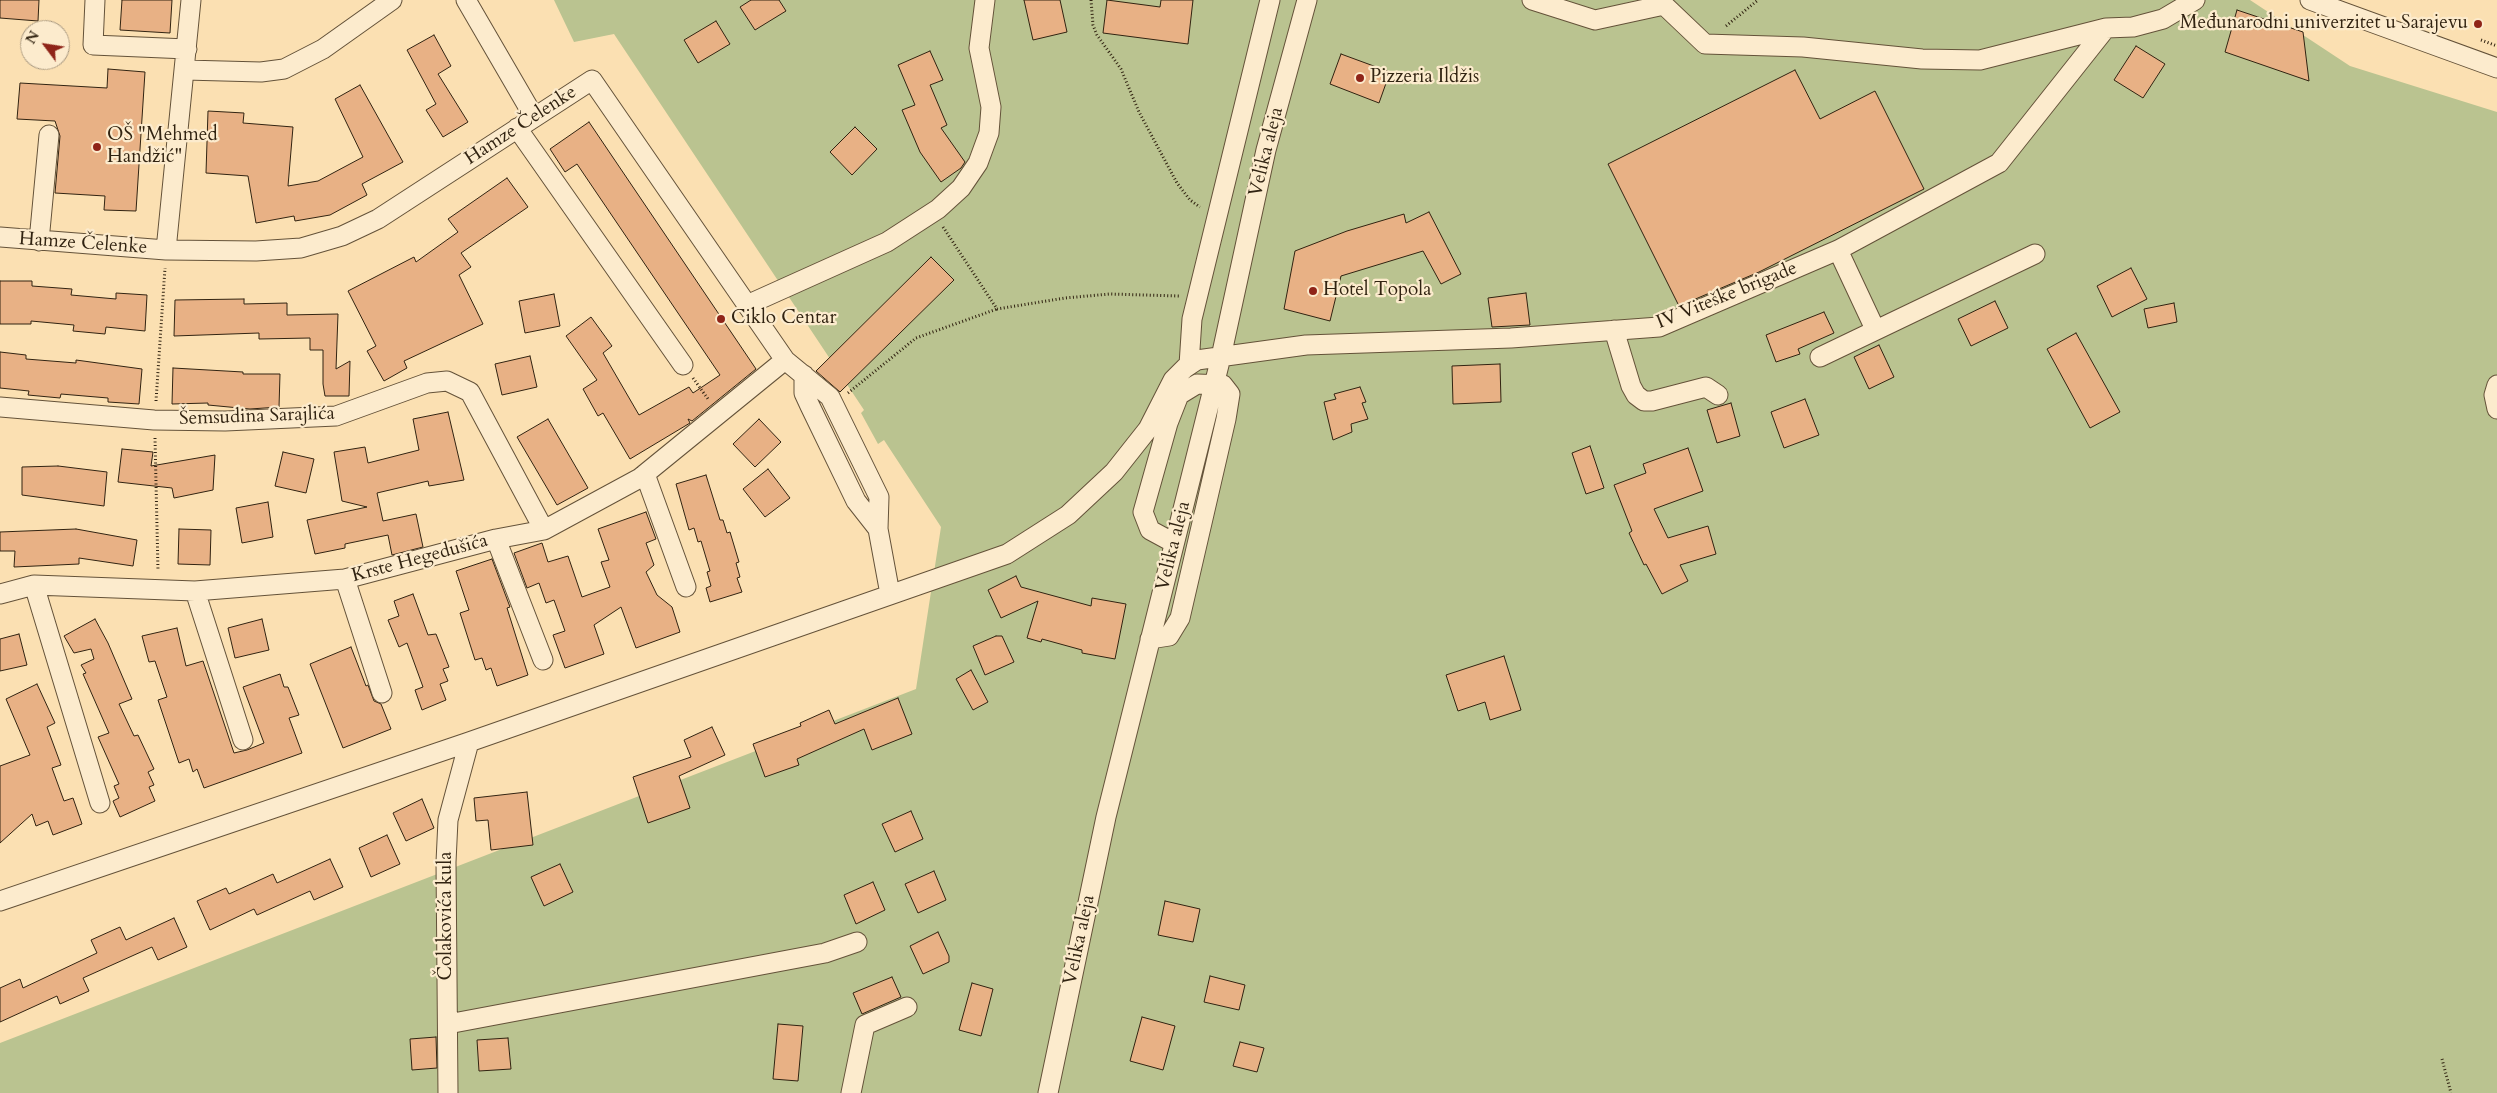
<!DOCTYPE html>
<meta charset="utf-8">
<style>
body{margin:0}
#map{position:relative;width:2497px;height:1093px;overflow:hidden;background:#fbe0b2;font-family:Cardo,serif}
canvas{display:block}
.north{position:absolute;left:20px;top:20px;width:50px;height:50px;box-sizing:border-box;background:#fcebcd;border:1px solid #ab9b82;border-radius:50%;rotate:301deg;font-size:14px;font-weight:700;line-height:20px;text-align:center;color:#312311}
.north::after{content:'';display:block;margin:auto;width:18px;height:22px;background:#8f2418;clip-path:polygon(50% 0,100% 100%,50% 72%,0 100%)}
</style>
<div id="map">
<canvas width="2497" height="1093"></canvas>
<div class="north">N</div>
</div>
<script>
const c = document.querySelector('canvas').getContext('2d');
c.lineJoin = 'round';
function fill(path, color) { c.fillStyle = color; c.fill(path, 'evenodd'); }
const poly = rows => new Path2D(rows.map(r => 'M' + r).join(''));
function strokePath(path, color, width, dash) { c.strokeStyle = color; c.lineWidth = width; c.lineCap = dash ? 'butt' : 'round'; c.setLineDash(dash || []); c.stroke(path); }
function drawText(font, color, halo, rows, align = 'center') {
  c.font = font + ' Cardo,serif'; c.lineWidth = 4.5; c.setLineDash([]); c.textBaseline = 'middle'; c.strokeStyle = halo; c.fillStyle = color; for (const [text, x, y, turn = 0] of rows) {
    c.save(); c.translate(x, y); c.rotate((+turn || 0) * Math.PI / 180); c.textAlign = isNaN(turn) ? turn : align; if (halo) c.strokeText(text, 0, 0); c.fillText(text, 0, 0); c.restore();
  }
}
fill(poly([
 [554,0,2250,0,2350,66,2497,112,2497,1093,0,1093,0,1043,916,689,941,527,884,440,878,444,861,413,864,410,614,34,574,42]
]), '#bac390');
const building = poly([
 [0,0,39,0,38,21,0,18,0,0],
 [122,0,172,0,170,33,120,30,122,0],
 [751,0,779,0,786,11,755,30,740,7,751,0],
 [1024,0,1060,0,1067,32,1033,40,1024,0],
 [1107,0,1160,7,1161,0,1193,0,1188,44,1103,33,1107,0],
 [2237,10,2303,32,2309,81,2225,52,2237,10],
 [716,21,730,44,698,63,684,40,716,21],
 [434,35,451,66,438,74,468,122,443,137,426,110,436,104,407,50,434,35],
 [2136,46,2165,64,2143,98,2114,80,2136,46],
 [930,51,943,80,930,85,947,125,941,128,965,162,961,168,941,182,920,152,902,110,915,105,898,65,930,51],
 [1341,54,1390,72,1379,103,1330,84,1341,54],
 [108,69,145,72,136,211,104,210,105,196,55,193,60,136,55,121,17,119,20,83,107,88,108,69],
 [1795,70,1820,119,1875,91,1924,189,1759,272,1679,306,1608,164,1795,70],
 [360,85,403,162,362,184,367,195,330,215,295,221,294,216,256,223,248,176,206,173,208,111,244,113,243,123,293,127,288,186,318,181,363,157,335,99,360,85],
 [589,122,756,369,692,421,688,419,690,423,630,459,603,413,598,416,583,389,597,380,566,336,591,317,612,346,603,353,639,415,689,387,693,393,720,375,577,164,565,172,550,149,589,122],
 [855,127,877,149,852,175,830,152,855,127],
 [507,178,528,207,461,253,471,267,459,275,483,324,404,361,407,368,384,381,367,351,376,346,348,291,414,257,416,262,458,232,448,219,507,178],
 [1429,212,1461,274,1441,284,1423,251,1341,276,1330,321,1284,309,1295,251,1347,231,1404,214,1406,223,1429,212],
 [931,257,954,280,840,392,816,371,931,257],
 [2131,268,2147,299,2112,317,2097,286,2131,268],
 [0,281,32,281,32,286,72,289,71,295,116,299,116,293,147,295,145,331,106,327,105,334,73,331,74,325,31,321,31,324,0,324,0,281],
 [1526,293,1530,325,1492,327,1488,298,1526,293],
 [554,294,560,326,525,333,519,301,554,294],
 [244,299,244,304,287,303,287,315,338,314,336,369,350,361,349,396,325,396,323,384,323,350,310,350,310,338,259,339,259,333,174,336,175,300,244,299],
 [1995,301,2008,328,1971,346,1958,319,1995,301],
 [2174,303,2177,322,2148,328,2144,309,2174,303],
 [1824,312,1834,333,1798,349,1800,354,1776,362,1766,335,1824,312],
 [2076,333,2120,412,2090,428,2047,349,2076,333],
 [1879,345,1894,377,1869,389,1854,357,1879,345],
 [0,352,26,355,26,359,76,363,76,360,142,369,139,404,108,402,108,398,61,394,60,398,28,395,29,391,0,388,0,352],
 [530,356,537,387,502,395,495,364,530,356],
 [1500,364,1501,402,1453,404,1452,366,1500,364],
 [173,368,243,372,243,374,280,374,279,407,250,409,208,405,208,403,172,404,173,368],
 [1360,387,1366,402,1362,403,1368,419,1351,424,1352,432,1333,440,1324,402,1336,399,1334,394,1360,387],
 [1805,399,1819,435,1784,448,1771,412,1805,399],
 [1731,403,1740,436,1717,443,1707,410,1731,403],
 [448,412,464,480,429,486,428,481,377,493,383,521,416,514,423,547,392,555,388,535,345,544,345,548,315,554,307,520,367,507,342,501,334,452,365,447,368,463,419,450,413,419,448,412],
 [548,419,588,488,557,505,517,437,548,419],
 [759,419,781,442,755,467,733,444,759,419],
 [1590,446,1604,488,1586,494,1572,453,1590,446],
 [1688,448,1703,491,1654,509,1668,538,1708,526,1716,554,1680,565,1688,581,1662,594,1646,564,1644,565,1629,533,1632,531,1614,485,1646,473,1643,464,1688,448],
 [122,449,153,452,151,466,215,455,213,490,174,498,172,488,118,482,122,449],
 [283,452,314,459,306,493,275,486,283,452],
 [58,466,107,472,104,506,22,495,22,467,58,466],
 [768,469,790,498,765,517,743,489,768,469],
 [706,475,720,520,723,520,727,533,730,532,739,562,736,563,740,577,737,578,742,592,710,602,706,588,711,586,707,572,710,571,701,541,698,542,694,528,689,530,676,484,706,475],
 [268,502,273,537,242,543,236,508,268,502],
 [646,512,656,539,646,543,654,565,646,572,657,595,672,607,680,632,636,648,621,607,594,625,604,654,565,668,553,635,565,631,554,600,546,603,539,583,527,588,514,553,542,543,548,562,568,556,582,597,610,587,601,562,609,560,598,529,646,512],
 [76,529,137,540,133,566,79,558,79,564,14,567,15,551,0,551,0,532,76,529],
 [179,529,211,530,210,565,178,564,179,529],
 [492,559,510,607,507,608,528,675,497,686,491,668,486,670,482,658,475,660,460,613,469,610,456,571,492,559],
 [1016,576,1021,587,1091,606,1092,598,1126,604,1115,659,1082,653,1082,650,1042,639,1041,642,1027,638,1038,601,1001,618,988,590,1016,576],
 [413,594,428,635,436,634,449,667,443,669,448,681,440,684,446,700,422,710,415,690,423,687,407,643,399,647,388,620,399,616,394,601,413,594],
 [95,619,108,643,132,699,119,704,134,736,138,735,154,769,148,772,154,785,149,787,155,801,120,817,113,801,119,798,114,786,119,784,98,737,109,733,83,674,86,673,81,665,94,659,91,649,74,653,64,636,95,619],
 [262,619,269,650,235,658,228,628,262,619],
 [177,628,186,666,203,661,234,753,247,750,264,743,243,687,280,674,284,687,288,687,299,715,289,718,302,753,204,788,197,769,193,772,189,759,179,763,158,700,167,697,155,661,149,662,142,636,177,628],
 [19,634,27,665,0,671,0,639,19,634],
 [996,636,1002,636,1014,662,985,675,973,646,996,636],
 [351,647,366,686,368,685,374,701,381,704,391,729,343,748,310,664,351,647],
 [1504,656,1521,710,1490,720,1485,702,1458,711,1446,675,1504,656],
 [971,670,988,702,973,710,956,679,971,670],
 [37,684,55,723,47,727,61,765,52,768,64,801,73,798,82,824,53,835,48,821,36,826,32,814,0,843,0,766,30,755,6,699,37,684],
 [898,698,912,734,872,750,864,729,797,759,799,765,765,777,753,744,801,726,800,723,829,710,835,724,898,698],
 [712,727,725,755,679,776,690,808,648,823,633,777,691,757,684,740,712,727],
 [527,792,533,845,491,850,488,820,476,821,474,798,527,792],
 [422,799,434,828,406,841,393,813,422,799],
 [911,811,923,839,895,852,882,824,911,811],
 [387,835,400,864,371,877,359,848,387,835],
 [330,859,343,887,314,900,310,891,257,915,254,909,210,930,197,901,226,888,229,894,273,874,277,883,330,859],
 [560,864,573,892,544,906,531,877,560,864],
 [934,871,946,900,918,913,905,884,934,871],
 [873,882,885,910,856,924,844,895,873,882],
 [1165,901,1200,909,1193,942,1158,935,1165,901],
 [174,918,187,947,158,960,152,947,83,978,89,991,60,1004,57,996,0,1022,0,988,20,979,23,988,97,953,91,940,120,927,126,940,174,918],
 [938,932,949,956,949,962,923,974,910,946,938,932],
 [1210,976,1245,985,1239,1010,1204,1002,1210,976],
 [892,977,901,997,862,1014,853,993,892,977],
 [972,983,993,989,981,1036,959,1030,972,983],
 [1142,1017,1175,1026,1163,1070,1130,1061,1142,1017],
 [778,1024,803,1026,798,1081,773,1079,778,1024],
 [436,1037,437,1068,412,1070,410,1039,436,1037],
 [508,1038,511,1069,479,1071,477,1040,508,1038],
 [1240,1042,1264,1048,1257,1072,1233,1066,1240,1042]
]);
fill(building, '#e8b185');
strokePath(building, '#312311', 1);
const minor = poly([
 [95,0,93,45,187,49],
 [466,0,534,117],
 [1532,0,1595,20,1664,5,1705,44,1803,47,1922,59,1980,60,2106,28],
 [2310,0,2497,68],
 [185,70,261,72,284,69,323,49,392,0],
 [517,128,683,365],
 [0,237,166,250,256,251,301,248,342,236,378,219,592,80,785,360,830,397,879,497,878,529,890,594],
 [39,241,49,135],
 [166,250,191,0],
 [1838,250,1875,329],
 [747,305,887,242,938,209,961,188,978,163,989,133,991,107,979,48,985,0],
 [1614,330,1631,386,1636,395,1644,401,1652,401,1706,387,1718,395],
 [1820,357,2035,254],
 [1189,365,1192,319,1270,0],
 [804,375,804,393,810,406,856,501,878,529],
 [2497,385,2494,395,2497,409],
 [0,407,154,420,225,421,336,416,427,383,447,381,470,392,544,530],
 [645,474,686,587],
 [496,539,543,660],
 [345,579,382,693],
 [34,585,100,803],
 [195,591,243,740],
 [0,594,34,585,195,591,345,579,496,539,544,530,640,478,785,360],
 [1150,639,1169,636,1180,618,1226,419,1230,394,1223,385,1197,384,1179,395,1168,423,1143,512,1150,530,1174,543],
 [0,901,469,742,1007,554,1068,515,1114,472,1148,429,1173,380,1185,368,1197,360,1306,345,1511,338,1659,327,1838,250,1999,163,2106,28,2133,27,2163,19,2195,0],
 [448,1024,825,953,857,942],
 [448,1093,446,862,448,820,469,742],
 [851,1093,865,1025,907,1007],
 [1048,1093,1106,817,1221,357,1266,150,1307,0]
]);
strokePath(minor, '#645239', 21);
strokePath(poly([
 [1091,0,1093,25,1097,35,1121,69,1139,112,1177,183,1190,200,1200,207],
 [1726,26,1758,0],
 [2481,40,2497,46],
 [943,227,997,309,1065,298,1110,294,1179,296],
 [693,378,708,399],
 [848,393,916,338,997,309],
 [156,401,165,268],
 [155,438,158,571],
 [2442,1059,2451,1093]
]), '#312311', 3, [1, 2.5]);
strokePath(minor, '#fcebcd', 19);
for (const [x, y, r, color] of [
 [2478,24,5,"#8f2418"],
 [1360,78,5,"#8f2418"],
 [97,147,5,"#8f2418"],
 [1313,291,5,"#8f2418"],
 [721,319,5,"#8f2418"]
]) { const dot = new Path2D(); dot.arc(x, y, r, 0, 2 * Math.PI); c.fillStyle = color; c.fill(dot); strokePath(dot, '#fcebcd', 2); }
drawText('19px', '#312311', '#fcebcd', [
 ["Međunarodni univerzitet u Sarajevu",2468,24,"right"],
 ["Pizzeria Ildžis",1370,78],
 ["OŠ \"Mehmed",107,136],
 ["Handžić\"",107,158],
 ["Hotel Topola",1323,291],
 ["Ciklo Centar",731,319]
], 'left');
drawText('19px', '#312311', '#fcebcd', [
 ["Hamze Čelenke",521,126,-33],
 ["Velika aleja",1267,152,-76],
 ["Hamze Čelenke",83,244,4],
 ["IV Viteške brigade",1727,296,-22],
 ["Šemsudina Sarajlića",257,417,-2],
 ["Velika aleja",1174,546,-76],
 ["Krste Hegedušića",420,559,-15],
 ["Čolakovića kula",447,916,-90],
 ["Velika aleja",1080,940,-78]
]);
</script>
